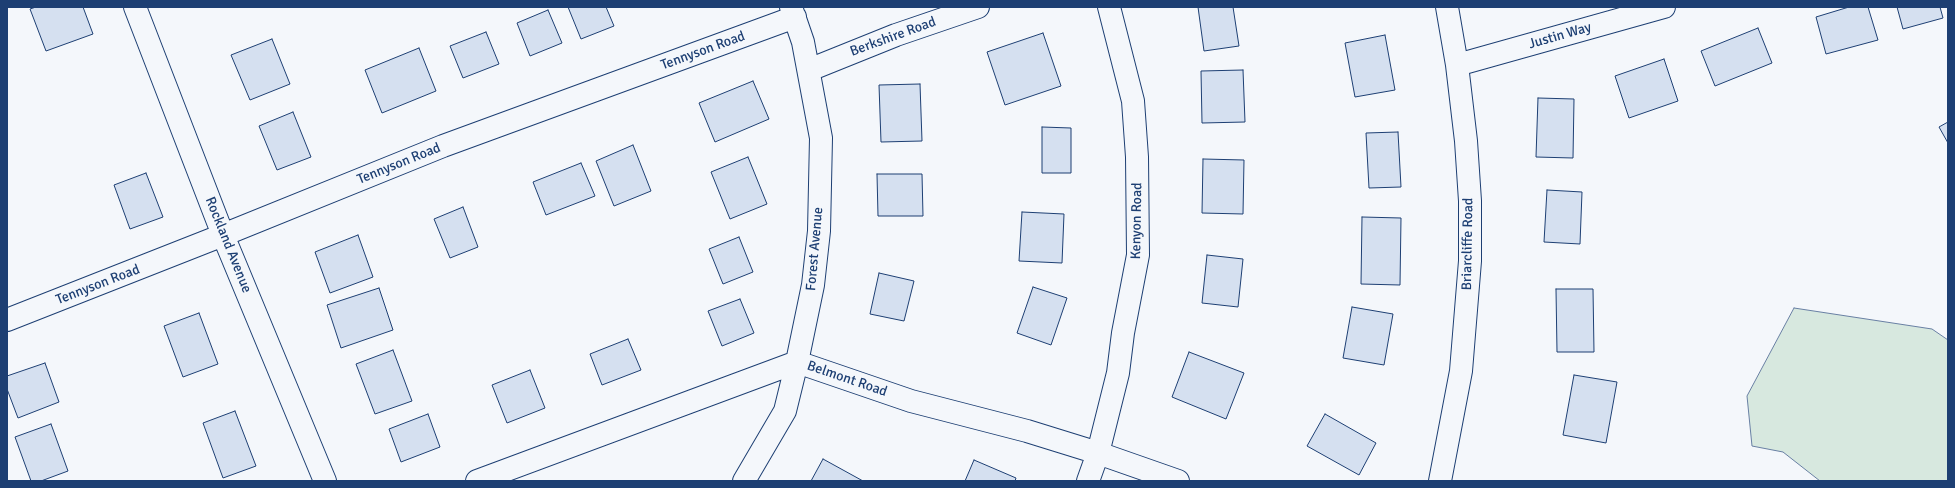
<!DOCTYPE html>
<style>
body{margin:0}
#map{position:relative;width:1955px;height:488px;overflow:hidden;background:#f4f7fb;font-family:Signika,sans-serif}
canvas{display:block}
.frame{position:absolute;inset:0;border:8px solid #1d3f73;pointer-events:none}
</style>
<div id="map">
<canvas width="1955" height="488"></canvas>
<div class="frame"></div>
</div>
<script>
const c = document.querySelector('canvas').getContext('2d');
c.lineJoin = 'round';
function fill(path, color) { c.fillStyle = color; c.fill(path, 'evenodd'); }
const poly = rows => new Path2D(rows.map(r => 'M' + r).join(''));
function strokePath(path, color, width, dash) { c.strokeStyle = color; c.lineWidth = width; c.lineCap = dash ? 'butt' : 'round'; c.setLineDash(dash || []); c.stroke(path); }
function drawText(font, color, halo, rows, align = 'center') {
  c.font = font + ' Signika,sans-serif'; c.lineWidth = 3; c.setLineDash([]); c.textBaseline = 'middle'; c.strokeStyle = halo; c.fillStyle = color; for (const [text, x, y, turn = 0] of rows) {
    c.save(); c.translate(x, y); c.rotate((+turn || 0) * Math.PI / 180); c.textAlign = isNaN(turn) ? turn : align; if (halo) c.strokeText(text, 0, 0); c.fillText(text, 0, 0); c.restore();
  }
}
const green = poly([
 [1794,308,1932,329,1948,340,1948,481,1820,481,1783,452,1752,446,1747,396,1794,308]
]);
fill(green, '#d7e8df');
strokePath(green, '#687fa3', 1);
const building = poly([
 [36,7,83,7,93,34,46,51,30,9,36,7],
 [568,7,606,7,614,26,581,39,568,7],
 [1198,7,1233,7,1239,46,1204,51,1198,7],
 [1849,7,1868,7,1878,40,1826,54,1816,17,1849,7],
 [1897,7,1940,7,1943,18,1903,29,1897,7],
 [548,10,562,43,530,56,517,23,548,10],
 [1758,28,1772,63,1715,86,1701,51,1758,28],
 [486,32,499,64,463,78,450,46,486,32],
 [1043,33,1061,86,1005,105,987,52,1043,33],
 [1385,35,1395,90,1355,97,1345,43,1385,35],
 [272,39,290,84,250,100,231,55,272,39],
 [419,48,436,91,382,113,365,70,419,48],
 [1664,59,1678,101,1629,118,1615,76,1664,59],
 [1243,70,1245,122,1202,123,1201,71,1243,70],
 [753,81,769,119,715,142,699,103,753,81],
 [920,84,922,141,881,142,879,85,920,84],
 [1538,98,1574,99,1573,158,1536,157,1538,98],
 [293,112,311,157,277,170,259,126,293,112],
 [1948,122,1948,143,1939,127,1948,122],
 [1042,127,1071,128,1071,173,1042,173,1042,127],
 [1398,132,1401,187,1369,188,1366,133,1398,132],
 [633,145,651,191,614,206,596,161,633,145],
 [748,157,767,204,730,219,711,172,748,157],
 [1203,159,1244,160,1243,214,1202,213,1203,159],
 [581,163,595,196,546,215,533,182,581,163],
 [146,173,163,217,130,229,114,185,146,173],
 [877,174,922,174,923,216,878,216,877,174],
 [1547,190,1582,192,1580,244,1544,242,1547,190],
 [463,207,478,247,450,258,434,219,463,207],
 [1022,212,1064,214,1062,263,1019,261,1022,212],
 [1362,217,1401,218,1400,285,1361,284,1362,217],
 [358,235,373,277,330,293,315,252,358,235],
 [739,237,753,272,723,284,709,249,739,237],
 [1207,255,1243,259,1238,307,1202,303,1207,255],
 [879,273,914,281,904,321,870,314,879,273],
 [1033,287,1067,298,1051,345,1017,333,1033,287],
 [379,288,393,330,341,348,327,305,379,288],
 [1556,289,1593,289,1594,352,1557,352,1556,289],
 [740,299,754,333,722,346,708,311,740,299],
 [1352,307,1393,314,1384,365,1343,358,1352,307],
 [199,313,218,364,183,377,164,326,199,313],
 [628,339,641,370,602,385,590,354,628,339],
 [393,350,412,401,375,414,356,364,393,350],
 [1189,352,1244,373,1226,419,1172,397,1189,352],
 [45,363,59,402,18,418,7,389,7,376,45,363],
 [530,370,545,408,507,423,492,385,530,370],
 [1574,375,1617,382,1606,443,1563,435,1574,375],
 [235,411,256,466,223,478,203,423,235,411],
 [428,414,440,447,401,462,389,429,428,414],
 [1325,414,1376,443,1359,475,1307,446,1325,414],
 [51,424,68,471,41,481,31,481,15,437,51,424],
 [823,459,863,481,811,481,823,459],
 [974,460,1016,478,1015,481,965,481,974,460]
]);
fill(building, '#d5e0f0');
strokePath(building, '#1d3f73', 1);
const minor = poly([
 [135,7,223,235,325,481],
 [1457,65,1664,7],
 [809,70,896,35,978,7],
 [7,320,223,235,443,146,795,17],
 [477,481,797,362,911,401,1027,431,1098,453,1178,481],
 [744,481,785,411,797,362,813,285,819,231,821,138,803,42,791,7],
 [1088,481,1098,453,1118,373,1123,333,1138,255,1137,157,1133,101,1109,7],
 [1440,481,1461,371,1470,261,1470,201,1466,141,1457,65,1447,7]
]);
strokePath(minor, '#1d3f73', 24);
strokePath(minor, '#f4f7fb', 22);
drawText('14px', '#1d3f73', '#f4f7fb', [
 ["Justin Way",1560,36,-16],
 ["Berkshire Road",893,37,-20],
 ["Tennyson Road",703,51,-20],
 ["Tennyson Road",399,164,-22],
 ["Kenyon Road",1137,221,-89],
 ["Briarcliffe Road",1468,244,-89],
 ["Rockland Avenue",228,245,68],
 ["Forest Avenue",815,249,-85],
 ["Tennyson Road",98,285,-21],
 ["Belmont Road",847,379,19]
]);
</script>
